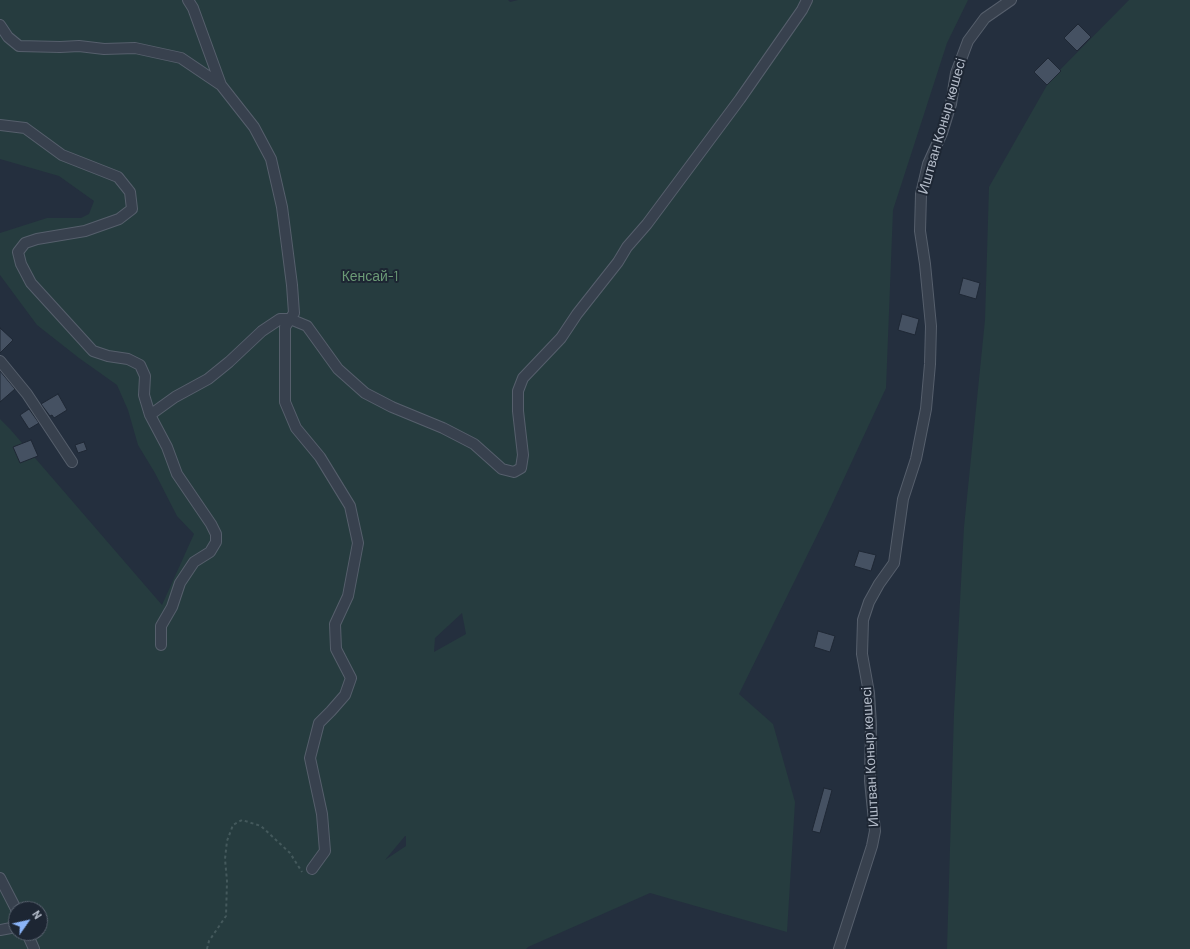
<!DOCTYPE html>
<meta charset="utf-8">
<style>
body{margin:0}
#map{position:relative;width:1190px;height:949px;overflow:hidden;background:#242f3e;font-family:Barlow,sans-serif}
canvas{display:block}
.north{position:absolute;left:8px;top:901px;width:40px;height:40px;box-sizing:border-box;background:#1d2633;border:1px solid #59626f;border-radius:50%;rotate:56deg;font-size:11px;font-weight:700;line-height:16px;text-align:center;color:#b4bcc9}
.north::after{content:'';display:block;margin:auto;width:14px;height:18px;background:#8ab4f8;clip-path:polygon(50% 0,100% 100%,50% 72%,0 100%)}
</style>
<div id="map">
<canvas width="1190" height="949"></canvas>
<div class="north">N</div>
</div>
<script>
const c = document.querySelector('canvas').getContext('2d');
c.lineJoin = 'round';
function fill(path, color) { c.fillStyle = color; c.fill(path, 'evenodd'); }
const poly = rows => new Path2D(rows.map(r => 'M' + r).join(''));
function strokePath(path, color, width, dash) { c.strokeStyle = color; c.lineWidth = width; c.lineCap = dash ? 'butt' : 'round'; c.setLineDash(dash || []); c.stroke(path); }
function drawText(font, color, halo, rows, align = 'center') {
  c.font = font + ' Barlow,sans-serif'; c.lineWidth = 4; c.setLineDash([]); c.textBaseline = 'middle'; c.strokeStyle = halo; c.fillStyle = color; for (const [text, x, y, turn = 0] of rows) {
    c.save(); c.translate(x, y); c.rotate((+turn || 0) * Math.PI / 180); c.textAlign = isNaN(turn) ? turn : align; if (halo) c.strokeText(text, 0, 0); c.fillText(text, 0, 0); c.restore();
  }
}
fill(poly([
 [0,0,508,0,510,2,518,0,968,0,947,43,893,210,886,388,827,515,739,694,773,724,795,802,787,932,650,893,528,947,526,949,0,949,0,419,10,429,162,605,194,534,177,516,155,473,138,445,128,410,117,385,79,358,37,325,0,275,0,233,47,218,81,218,89,214,94,201,59,176,0,159],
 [462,613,466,634,434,652,435,638],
 [406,836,406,846,385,860,405,836],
 [16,909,40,909,40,933,16,933],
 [1129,0,1190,0,1190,949,947,949,954,713,964,527,985,320,989,187,1050,80]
]), '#263c3f');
const building = poly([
 [1078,24,1091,37,1077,51,1064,38,1078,24],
 [1048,58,1061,71,1047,85,1034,72,1048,58],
 [963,278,980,283,976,299,959,294,963,278],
 [902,314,919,319,915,335,898,330,902,314],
 [0,328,13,340,0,353,0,328],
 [0,371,15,389,0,402,0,371],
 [58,394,67,410,54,418,52,415,50,416,41,404,58,394],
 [29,409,39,423,29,429,20,415,29,409],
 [31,440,38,456,20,463,13,447,31,440],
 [84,442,87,450,78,453,75,445,84,442],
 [859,551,876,555,871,571,854,566,859,551],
 [818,631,835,636,830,652,814,647,818,631],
 [824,788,832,790,820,833,812,831,824,788]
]);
fill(building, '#455162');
strokePath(building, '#1f2835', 1);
const minor = poly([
 [188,0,193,8,221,85],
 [0,25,8,37,19,46,60,47,79,46,104,49,135,48,181,58,221,85,254,127,271,159,282,207,292,285,294,313,285,327,285,402,296,428,320,457,350,506,358,543,348,596,335,624,336,649,351,678,345,695,331,711,319,723,310,758,322,814,325,851,312,869],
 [0,125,25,128,62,155,118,177,130,192,132,209,119,219,85,231,37,239,25,243,18,252,21,264,31,283,93,351,108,356,128,359,140,365,145,376,144,395,150,415,167,447,177,474,211,524,216,534,216,542,210,552,194,562,180,583,172,607,161,626,161,645],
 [0,361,27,394,72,462],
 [150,415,175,397,208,379,229,362,262,331,280,319,290,319,307,326,338,369,365,393,392,407,443,428,474,444,502,469,514,472,521,468,523,455,518,411,518,391,523,378,561,338,577,314,618,262,627,247,647,224,740,99,802,10,807,0],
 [0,878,16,909],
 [0,930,16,927],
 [27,933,34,949],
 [839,949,872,846,875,831,870,781,871,725,869,693,862,654,863,620,869,602,879,584,894,563,903,499,916,459,926,409,930,364,931,326,925,264,920,231,921,194,928,164,942,133,951,104,956,73,968,41,985,18,1011,0]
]);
strokePath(minor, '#565f6c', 12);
strokePath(poly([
 [207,949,209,941,226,916,227,881,225,859,227,841,233,825,242,820,261,826,290,853,302,872]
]), '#44595c', 2, [3, 3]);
strokePath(minor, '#38414e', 10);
drawText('14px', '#b4bcc9', '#1d2633', [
 ["Иштван Коныр көшесі",942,126,-74],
 ["Иштван Коныр көшесі",870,757,-93]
]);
drawText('14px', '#6b9a76', '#1d2633', [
 ["Кенсай-1",370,276]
]);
</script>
